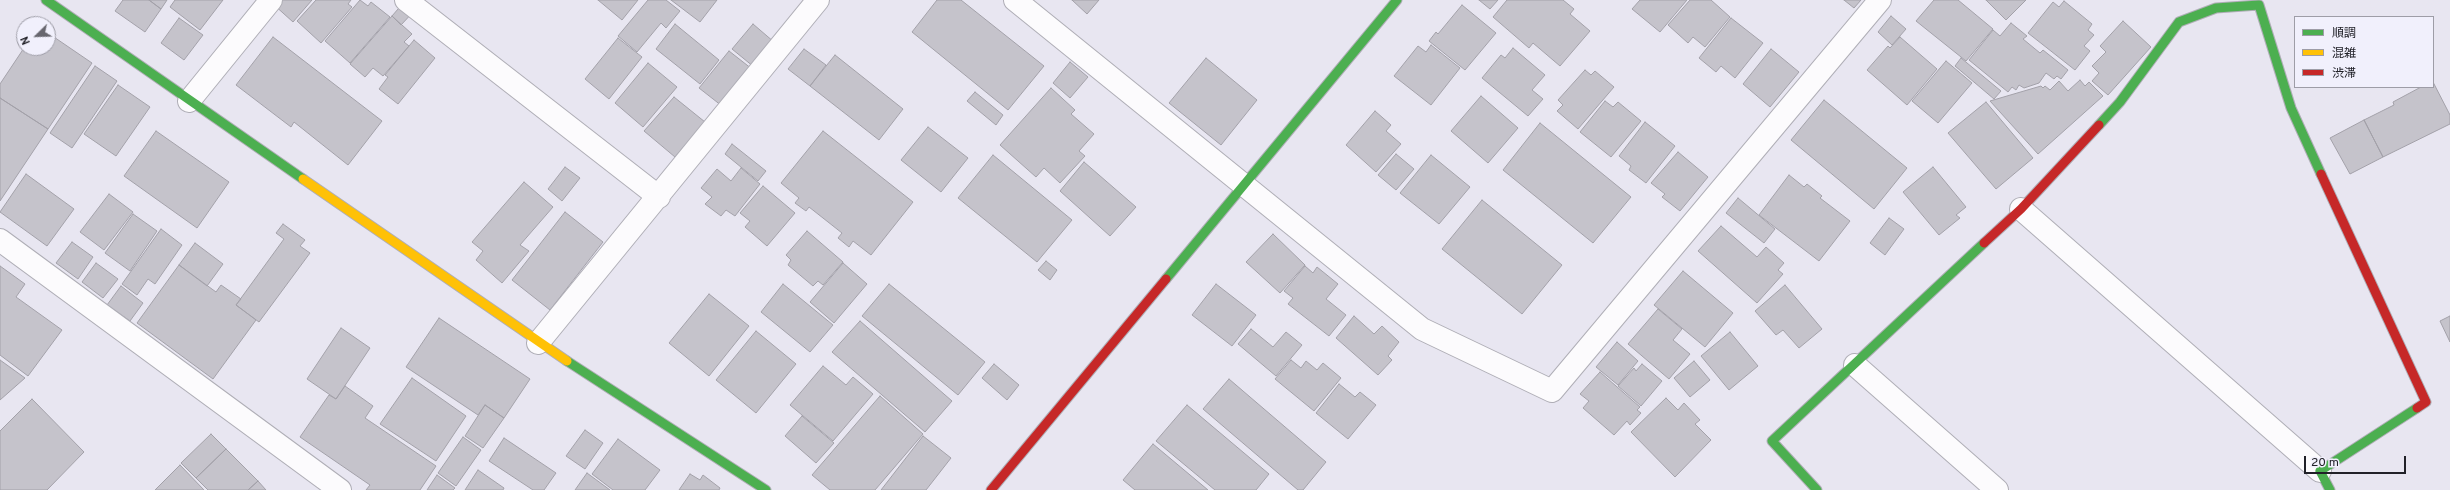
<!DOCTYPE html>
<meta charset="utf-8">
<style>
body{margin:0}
#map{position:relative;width:2450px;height:490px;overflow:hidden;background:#e8e6f1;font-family:Overpass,"Noto Sans JP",sans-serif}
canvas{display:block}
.legend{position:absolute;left:2294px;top:16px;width:140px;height:72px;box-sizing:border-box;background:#f1f0fc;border:1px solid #9e9da7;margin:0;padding:5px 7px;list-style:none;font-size:12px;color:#212128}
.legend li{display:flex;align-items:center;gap:8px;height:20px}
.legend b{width:20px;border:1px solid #9e9da7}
.north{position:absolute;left:16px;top:16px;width:40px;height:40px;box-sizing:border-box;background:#f1f0fc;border:1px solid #9e9da7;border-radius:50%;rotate:247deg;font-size:11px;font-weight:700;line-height:16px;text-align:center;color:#212128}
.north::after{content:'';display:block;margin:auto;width:14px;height:18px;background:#67666e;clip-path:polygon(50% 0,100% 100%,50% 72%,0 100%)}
.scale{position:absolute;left:2304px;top:456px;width:102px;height:18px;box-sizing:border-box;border:2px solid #212128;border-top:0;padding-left:5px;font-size:12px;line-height:14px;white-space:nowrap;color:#212128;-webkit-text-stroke:3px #f1f0fc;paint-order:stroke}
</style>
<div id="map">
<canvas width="2450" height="490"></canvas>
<ul class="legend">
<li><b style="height:5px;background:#4caf50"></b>順調</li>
<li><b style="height:5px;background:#ffc107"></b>混雑</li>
<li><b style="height:5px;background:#c62828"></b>渋滞</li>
</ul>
<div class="north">N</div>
<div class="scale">20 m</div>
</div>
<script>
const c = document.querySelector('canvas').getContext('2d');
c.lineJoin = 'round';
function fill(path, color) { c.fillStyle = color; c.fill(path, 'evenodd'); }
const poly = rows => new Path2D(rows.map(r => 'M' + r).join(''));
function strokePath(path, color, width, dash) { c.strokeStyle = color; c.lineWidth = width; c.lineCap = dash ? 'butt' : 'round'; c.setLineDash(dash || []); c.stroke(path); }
const building = poly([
 [123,0,149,0,161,9,145,32,115,11,123,0],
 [149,0,167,0,161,9,149,0],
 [175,0,223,0,200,30,170,7,175,0],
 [277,0,312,0,293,22,273,4,277,0],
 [316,0,351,0,348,4,352,7,321,43,297,21,316,0],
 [360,0,368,6,371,2,390,17,350,63,325,41,360,0],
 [598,0,638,0,622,20,598,0],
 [648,0,666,0,680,11,666,28,661,23,637,52,618,36,648,0],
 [671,0,717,0,700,22,671,0],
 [937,0,961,0,1044,66,1008,110,912,32,937,0],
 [1072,0,1099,0,1087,14,1072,0],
 [1479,0,1498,0,1490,9,1479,0],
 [1507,0,1563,0,1574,9,1570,14,1590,31,1560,66,1533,43,1529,48,1493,17,1507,0],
 [1640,0,1687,0,1660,32,1632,9,1640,0],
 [1690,0,1711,0,1730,17,1705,47,1693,37,1688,43,1668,25,1690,0],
 [1844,0,1861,0,1854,8,1844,0],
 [1934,0,1958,0,1993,29,1966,61,1916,21,1934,0],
 [1986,0,2026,0,2006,20,1986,0],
 [405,1,415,10,401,25,392,16,405,1],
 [2064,1,2092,24,2088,30,2094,35,2084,46,2090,51,2075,70,2028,33,2053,2,2059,7,2064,1],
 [1462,5,1496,33,1465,70,1429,41,1436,32,1438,34,1462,5],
 [392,16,412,34,404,42,409,46,383,76,373,68,365,77,350,64,392,16],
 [1891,16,1906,29,1892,45,1878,32,1891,16],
 [179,18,203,35,184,60,161,43,179,18],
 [1731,18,1763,43,1735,78,1721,66,1716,72,1699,58,1731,18],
 [2123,21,2151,47,2108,95,2092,81,2099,73,2092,66,2106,52,2100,46,2123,21],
 [2011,23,2027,36,2023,39,2040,53,2043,50,2068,70,2061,79,2057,76,2054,79,2046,73,2039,83,2024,88,2019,85,2016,90,2012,87,2008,92,1969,60,1993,30,2000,36,2011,23],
 [675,24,719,60,700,84,656,49,675,24],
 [753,24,774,42,754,67,732,49,753,24],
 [48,33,92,63,48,129,0,98,0,84,24,48,48,48,48,33],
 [273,37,382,121,348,165,294,122,291,127,236,85,273,37],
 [1900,37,1937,69,1907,105,1867,70,1888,46,1890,48,1900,37],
 [618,38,642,57,609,99,585,79,618,38],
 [414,40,435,58,398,104,379,89,388,77,385,75,414,40],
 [1431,45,1460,68,1431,105,1394,76,1418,46,1426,52,1431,45],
 [1513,48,1545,75,1532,90,1543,99,1528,116,1482,78,1501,55,1505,58,1513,48],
 [804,49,826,65,810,86,788,69,804,49],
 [1771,49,1799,72,1770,107,1743,84,1771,49],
 [729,51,752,69,722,106,699,88,729,51],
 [835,55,903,109,879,140,810,86,835,55],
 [1206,58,1257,100,1221,145,1169,103,1206,58],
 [1961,58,2001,91,1994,99,1955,66,1961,58],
 [1946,61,1972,83,1938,123,1912,101,1946,61],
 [1070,62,1088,77,1070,98,1053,83,1070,62],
 [648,63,677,87,643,127,615,103,648,63],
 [95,66,117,81,72,148,50,133,95,66],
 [1585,70,1591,75,1595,71,1614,87,1578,129,1557,111,1563,105,1558,100,1585,70],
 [2080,80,2085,86,2089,82,2103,96,2038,154,1990,101,2041,86,2043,88,2045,86,2050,90,2059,81,2068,91,2080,80],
 [2433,82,2450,115,2450,124,2383,157,2364,120,2394,105,2393,102,2421,87,2433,87,2433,82],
 [118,85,150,107,116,156,84,134,118,85],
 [1051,88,1075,110,1071,114,1094,134,1079,151,1085,156,1060,183,1044,168,1036,177,1000,145,1051,88],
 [975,92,1003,115,996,125,967,101,975,92],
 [1481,96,1518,128,1488,163,1451,131,1481,96],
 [674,97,705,122,675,157,644,131,674,97],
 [0,98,48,129,0,201,0,98],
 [1824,100,1907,168,1874,209,1791,140,1824,100],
 [1605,101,1613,107,1618,102,1641,121,1611,157,1580,132,1605,101],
 [1986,102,2033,158,1996,189,1948,133,1986,102],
 [1375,111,1391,125,1386,131,1401,144,1376,172,1346,145,1375,111],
 [2364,120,2383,157,2350,174,2330,138,2364,120],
 [1645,122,1675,146,1646,183,1629,170,1631,166,1619,156,1645,122],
 [1540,123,1631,197,1593,243,1503,170,1540,123],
 [928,127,968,158,941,192,901,160,928,127],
 [156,131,229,182,197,228,124,176,156,131],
 [823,131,913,202,871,255,853,241,849,247,838,238,842,233,809,207,806,211,795,203,799,198,781,183,823,131],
 [732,144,766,171,758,181,725,154,732,144],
 [1678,152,1708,177,1680,211,1662,197,1665,194,1651,183,1678,152],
 [1396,154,1414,169,1396,190,1378,175,1396,154],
 [993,155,1072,220,1037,262,958,198,993,155],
 [1431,155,1470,187,1439,224,1400,193,1431,155],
 [1084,162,1136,207,1110,236,1060,191,1084,162],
 [565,167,580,178,562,201,548,189,565,167],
 [1933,167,1966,207,1956,215,1960,218,1939,235,1903,192,1933,167],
 [741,168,760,184,735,216,726,210,721,216,705,204,712,197,701,188,717,169,731,181,741,168],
 [26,174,74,209,47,246,0,212,26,174],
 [1789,175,1804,187,1807,184,1822,196,1820,198,1850,221,1819,261,1759,215,1789,175],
 [524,182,553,207,520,245,529,251,502,283,476,260,483,251,472,242,524,182],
 [763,186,795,213,767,246,745,227,750,221,740,213,763,186],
 [109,194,133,212,104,250,80,232,109,194],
 [1738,198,1775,229,1764,243,1726,213,1738,198],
 [1482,200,1562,265,1522,314,1442,249,1482,200],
 [565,212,603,242,550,310,512,280,565,212],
 [133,214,157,231,130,271,105,253,133,214],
 [1889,218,1904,229,1885,255,1870,243,1889,218],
 [283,224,305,240,300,246,310,253,259,322,236,305,284,239,276,233,283,224],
 [1721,226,1757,257,1766,247,1784,263,1778,270,1783,274,1757,303,1698,251,1721,226],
 [161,229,182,245,155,284,148,279,137,295,122,284,161,229],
 [807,231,843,262,823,285,818,281,813,286,788,265,791,260,786,255,807,231],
 [1273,234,1305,265,1280,293,1246,262,1273,234],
 [72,242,93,257,78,279,56,263,72,242],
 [195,243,223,264,207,286,179,265,195,243],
 [1046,261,1057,270,1050,280,1038,270,1046,261],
 [96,263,118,279,103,298,82,282,96,263],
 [843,263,867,284,834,323,810,302,843,263],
 [179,265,216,292,221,285,241,299,236,305,256,320,213,379,137,323,179,265],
 [0,266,25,284,16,297,62,330,28,376,0,355,0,266],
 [1305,266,1313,273,1317,267,1338,284,1326,299,1346,315,1329,336,1288,304,1293,298,1284,291,1305,266],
 [1683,271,1733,313,1705,347,1654,305,1683,271],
 [783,284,833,325,810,352,761,312,783,284],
 [889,284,985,362,958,395,862,316,889,284],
 [1216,284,1256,315,1232,346,1192,315,1216,284],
 [1785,285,1822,329,1799,348,1783,330,1776,335,1755,311,1785,285],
 [121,286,143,303,130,321,107,305,121,286],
 [709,294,749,326,709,376,669,343,709,294],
 [1658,309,1682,329,1673,340,1690,354,1669,379,1628,344,1658,309],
 [1354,316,1374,334,1382,326,1399,342,1388,356,1392,360,1378,375,1336,338,1354,316],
 [2450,316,2450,342,2440,321,2450,316],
 [439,318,530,379,504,418,485,405,478,415,406,367,439,318],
 [860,321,952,401,925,432,832,352,860,321],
 [341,328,370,348,336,399,307,379,341,328],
 [1251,329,1273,347,1286,332,1302,345,1276,376,1238,344,1251,329],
 [756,331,796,364,756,413,716,380,756,331],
 [1730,332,1758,366,1729,390,1701,356,1730,332],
 [1617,342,1638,361,1618,385,1596,367,1617,342],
 [0,360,25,378,0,400,0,360],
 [1291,360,1301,368,1306,361,1317,370,1323,363,1341,378,1314,411,1275,379,1291,360],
 [1694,361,1710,380,1690,397,1674,378,1694,361],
 [994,364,1019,385,1007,400,982,378,994,364],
 [1642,364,1662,381,1641,406,1618,386,1634,368,1636,371,1642,364],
 [823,366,846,385,853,377,873,394,833,441,790,405,823,366],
 [1600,372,1640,407,1637,410,1641,413,1630,425,1627,421,1614,435,1583,408,1589,401,1580,394,1600,372],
 [412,378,466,416,436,461,380,424,412,378],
 [1229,379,1326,462,1303,490,1298,490,1203,409,1229,379],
 [1339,384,1355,397,1360,392,1376,405,1348,439,1316,413,1339,384],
 [345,386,373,406,365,418,436,466,420,490,366,490,370,485,300,437,329,395,336,399,345,386],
 [880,396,923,434,875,490,830,490,812,475,880,396],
 [1666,398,1678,410,1684,403,1700,420,1695,424,1711,440,1675,477,1631,432,1666,398],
 [32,399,84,452,47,490,0,490,0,431,32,399],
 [485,405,504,418,483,448,465,436,485,405],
 [1187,405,1269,474,1256,490,1215,490,1156,441,1187,405],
 [802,416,834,443,816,463,785,436,802,416],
 [585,430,603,443,585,469,566,456,585,430],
 [211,434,226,449,196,478,181,463,211,434],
 [923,436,951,458,926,490,881,490,923,436],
 [463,437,481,450,456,486,438,473,463,437],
 [504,438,556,473,544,490,533,490,489,461,504,438],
 [618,439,660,470,645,490,613,490,592,474,618,439],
 [1153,444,1208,490,1135,490,1123,480,1153,444],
 [226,449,258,481,248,490,208,490,196,478,226,449],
 [180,465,204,490,155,490,180,465],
 [478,470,504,488,503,490,465,490,478,470],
 [587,473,610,490,575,490,587,473],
 [690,474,700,480,703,475,720,488,719,490,679,490,690,474],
 [437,475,455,488,453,490,427,490,437,475],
 [258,481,266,490,248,490,258,481]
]);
fill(building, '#c5c3cb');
strokePath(building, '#a3a1a9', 1);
const street = poly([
 [406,0,659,197],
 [1015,0,1422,329,1552,391,1880,0],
 [189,101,271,0],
 [2021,209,2320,471],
 [0,240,340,490],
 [538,343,818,0],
 [1855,365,1997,490]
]);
const fast = poly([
 [46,0,303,179],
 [2099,125,2120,102,2179,22,2216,8,2259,5,2291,108,2321,174],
 [1166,279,1397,0],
 [567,361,766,490],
 [1817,490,1772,441,1984,243],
 [2330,490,2320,471,2417,408]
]);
const slow = poly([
 [303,179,567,361]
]);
const jam = poly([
 [2321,174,2426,402,2417,408],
 [1984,243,2021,209,2099,125],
 [991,490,1166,279]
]);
strokePath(street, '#afaeb6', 24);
strokePath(fast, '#afaeb6', 11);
strokePath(slow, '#afaeb6', 11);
strokePath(jam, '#afaeb6', 11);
strokePath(street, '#fcfbfd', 22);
strokePath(fast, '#4caf50', 9);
strokePath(slow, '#ffc107', 9);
strokePath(jam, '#c62828', 9);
</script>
